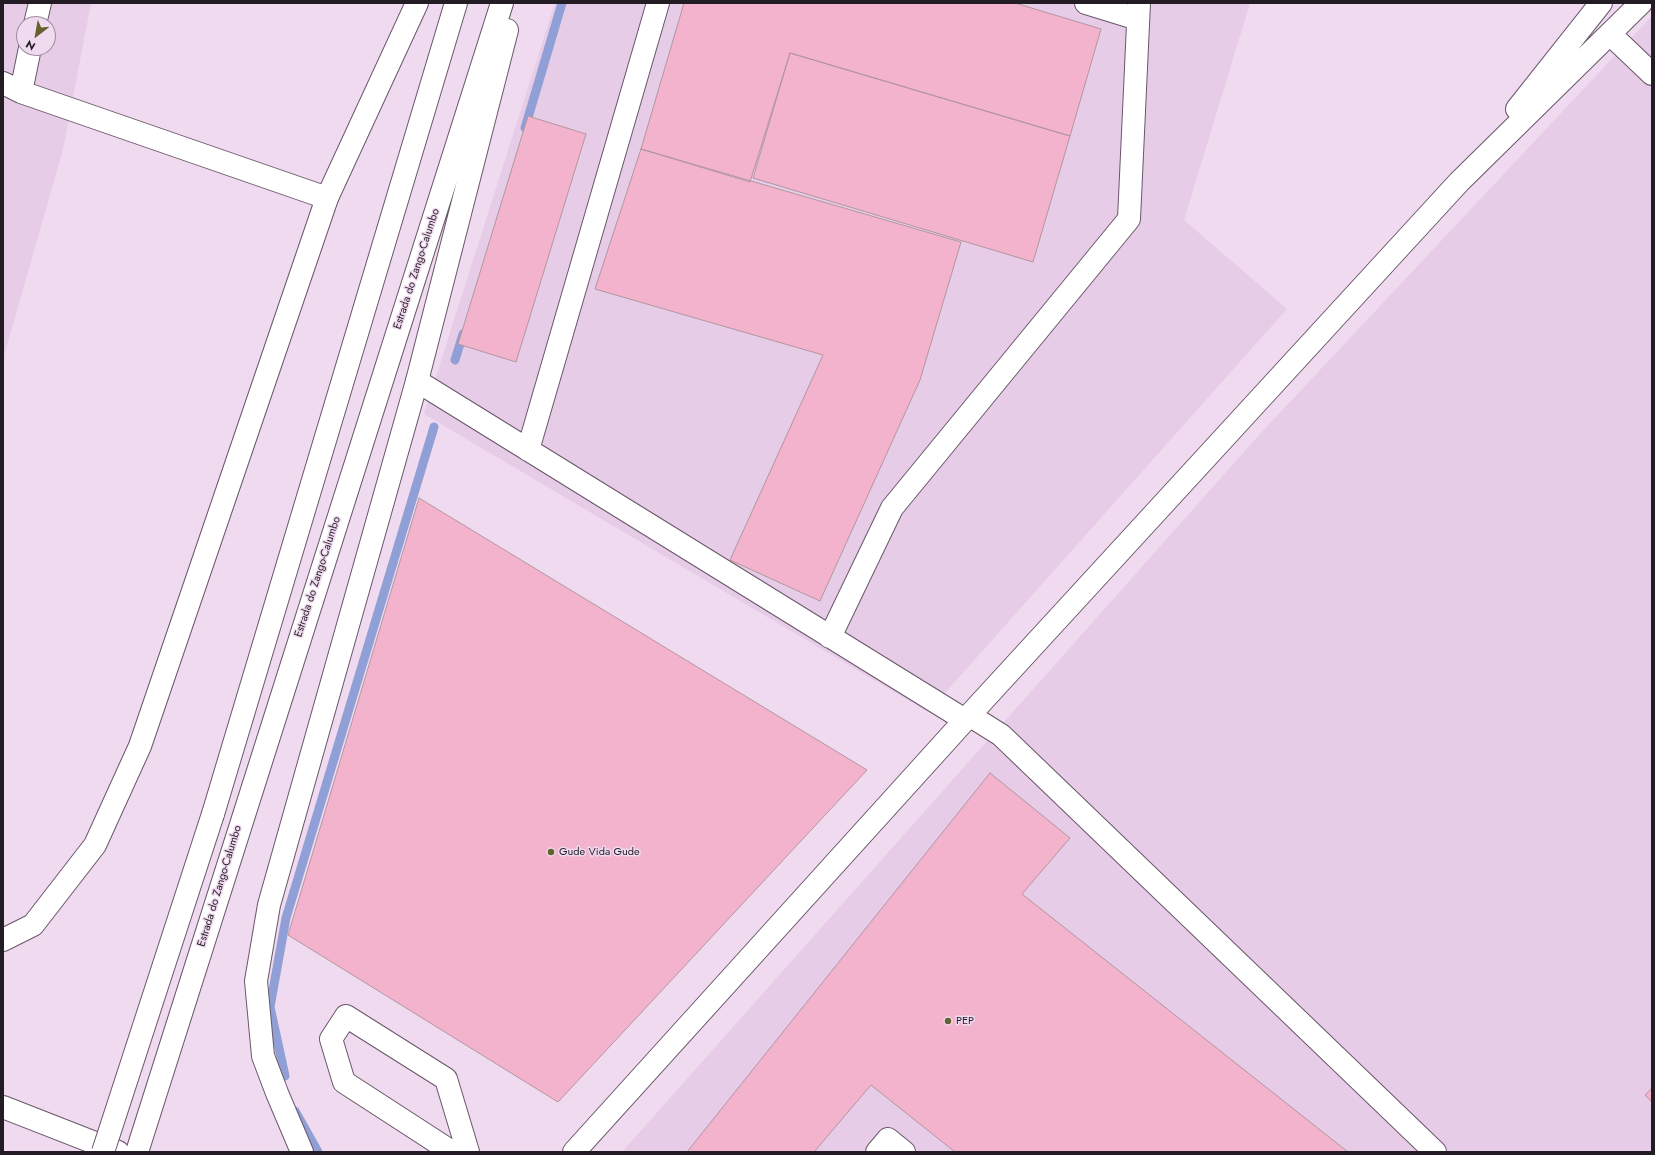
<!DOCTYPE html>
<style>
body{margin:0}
#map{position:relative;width:1655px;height:1155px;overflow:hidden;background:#efdaef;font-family:Jost,sans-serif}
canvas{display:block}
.frame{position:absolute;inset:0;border:4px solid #241c24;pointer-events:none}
.north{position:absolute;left:16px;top:16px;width:40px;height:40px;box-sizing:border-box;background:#efdaef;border:1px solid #9e8e9e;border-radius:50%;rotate:211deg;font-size:11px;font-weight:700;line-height:16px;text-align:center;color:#241c24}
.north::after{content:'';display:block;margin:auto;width:14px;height:18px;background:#65612e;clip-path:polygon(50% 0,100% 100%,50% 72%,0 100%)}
</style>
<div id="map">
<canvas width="1655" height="1155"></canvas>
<div class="frame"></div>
<div class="north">N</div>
</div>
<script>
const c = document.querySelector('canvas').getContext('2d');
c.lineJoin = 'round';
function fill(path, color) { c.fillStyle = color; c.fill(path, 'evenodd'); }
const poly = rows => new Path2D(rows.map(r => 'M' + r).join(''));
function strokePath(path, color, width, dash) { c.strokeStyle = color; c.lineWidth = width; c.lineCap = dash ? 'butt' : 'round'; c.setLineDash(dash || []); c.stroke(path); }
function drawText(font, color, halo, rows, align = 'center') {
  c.font = font + ' Jost,sans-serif'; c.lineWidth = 3; c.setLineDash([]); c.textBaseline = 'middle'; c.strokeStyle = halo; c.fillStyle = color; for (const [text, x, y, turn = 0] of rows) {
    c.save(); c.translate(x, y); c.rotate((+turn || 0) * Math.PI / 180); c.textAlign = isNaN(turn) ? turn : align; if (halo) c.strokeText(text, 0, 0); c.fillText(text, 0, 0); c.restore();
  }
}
fill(poly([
 [3,3,91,3,63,149,3,359],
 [24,24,48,24,48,48,24,48],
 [555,3,1250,3,1184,220,1287,309,928,712,424,414],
 [1652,16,1652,1152,622,1152,1259,435]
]), '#e7cce7');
strokePath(poly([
 [525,128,562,3],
 [455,360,463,334],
 [285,1076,270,1007,286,918,434,427],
 [295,1111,318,1152]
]), '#90a0d6', 9);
const building = poly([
 [684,3,1015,3,1101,29,1070,136,790,53,750,182,641,149,684,3],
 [790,53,1070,136,1033,262,753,178,790,53],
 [528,116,586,134,516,362,458,344,528,116],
 [641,149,961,242,920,380,820,601,730,560,823,355,595,289,641,149],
 [419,498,867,770,558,1102,288,935,419,498],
 [990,773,1070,838,1022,894,1348,1152,955,1152,871,1085,814,1152,687,1152,990,773],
 [1652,1088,1652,1102,1645,1095,1652,1088]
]);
fill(building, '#f3b3cc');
strokePath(building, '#b296a0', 1);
const minor = poly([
 [1086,3,1138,19],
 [35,24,40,3],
 [1610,34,1652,74],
 [3,83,21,92,327,198],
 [21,92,30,48],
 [1517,109,1601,3],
 [417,381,965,720],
 [528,450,658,3],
 [830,637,892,508,1129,219,1139,3],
 [969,715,1001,735,1435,1152],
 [452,1152,344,1082,331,1039,346,1016,446,1079,468,1152],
 [574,1152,965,720,1459,182,1641,3],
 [877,1152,888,1139,904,1152]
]);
const major = poly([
 [213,814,456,3],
 [3,940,33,925,95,845,140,746,327,198,417,3],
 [3,1107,118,1152],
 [137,1152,502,3],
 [302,1152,277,1093,263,1056,256,981,269,905,417,381,507,30]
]);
strokePath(minor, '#695769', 24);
strokePath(major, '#695769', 24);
strokePath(minor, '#fff', 22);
strokePath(major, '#fff', 22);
const majorBridge = poly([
 [103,1152,213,814]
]);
strokePath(majorBridge, '#695769', 24, []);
strokePath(majorBridge, '#fff', 22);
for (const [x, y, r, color] of [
 [551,852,4,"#65612e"],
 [948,1021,4,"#65612e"]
]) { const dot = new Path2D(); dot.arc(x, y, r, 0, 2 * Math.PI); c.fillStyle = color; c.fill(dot); strokePath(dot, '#efdaef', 1.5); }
drawText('11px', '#241c24', '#efdaef', [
 ["Estrada do Zango-Calumbo",417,269,-72],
 ["Estrada do Zango-Calumbo",318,577,-72],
 ["Estrada do Zango-Calumbo",220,886,-73]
]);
drawText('11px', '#241c24', '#efdaef', [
 ["Gude Vida Gude",559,852],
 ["PEP",956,1021]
], 'left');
</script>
